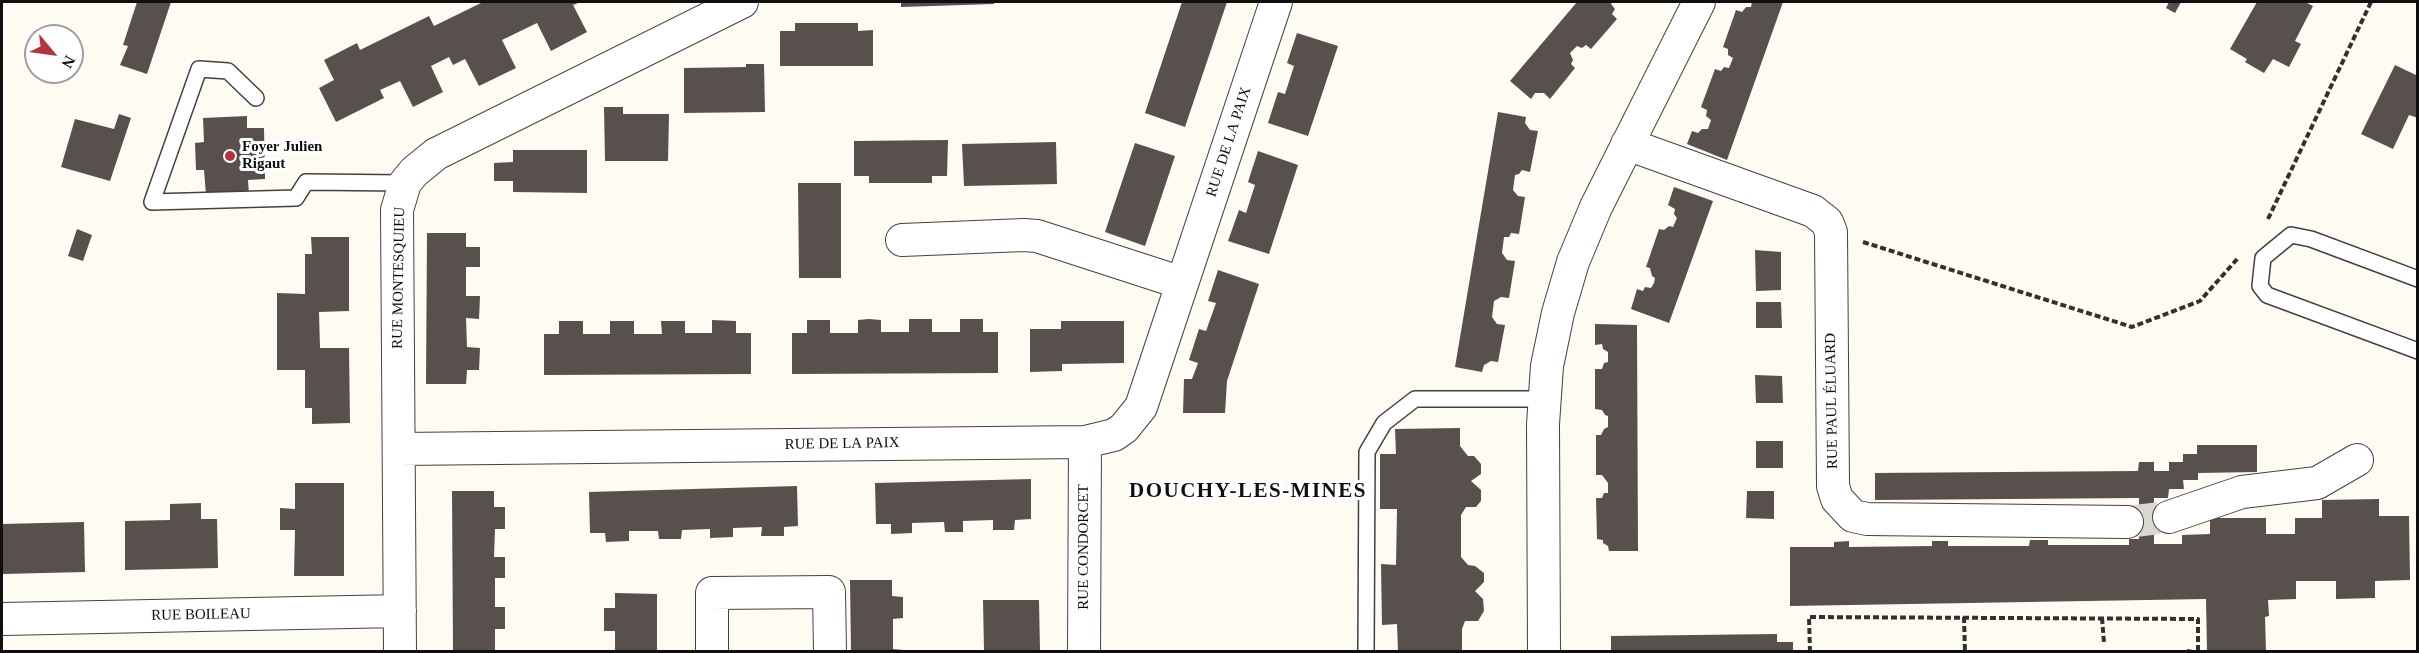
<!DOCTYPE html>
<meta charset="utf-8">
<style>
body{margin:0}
#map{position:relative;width:2419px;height:653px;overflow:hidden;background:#fefbf3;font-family:"Times New Roman",serif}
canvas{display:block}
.frame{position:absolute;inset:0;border:3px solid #0f0f0f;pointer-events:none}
.north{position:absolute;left:24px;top:24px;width:60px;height:60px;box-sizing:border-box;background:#fff;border:2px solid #9f9f9f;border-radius:50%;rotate:119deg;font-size:16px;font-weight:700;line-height:24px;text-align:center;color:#0f0f0f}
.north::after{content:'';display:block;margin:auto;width:21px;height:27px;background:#b4333f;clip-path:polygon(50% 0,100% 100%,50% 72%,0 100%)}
</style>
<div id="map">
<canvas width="2419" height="653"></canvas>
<div class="frame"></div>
<div class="north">N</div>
</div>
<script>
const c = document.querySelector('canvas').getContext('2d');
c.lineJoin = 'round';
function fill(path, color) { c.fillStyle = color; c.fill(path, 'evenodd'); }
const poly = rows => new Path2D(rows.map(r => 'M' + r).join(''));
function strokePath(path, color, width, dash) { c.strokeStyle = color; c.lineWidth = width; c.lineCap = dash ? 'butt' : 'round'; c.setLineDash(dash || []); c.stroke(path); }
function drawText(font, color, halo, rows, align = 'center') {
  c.font = font + ' "Times New Roman",serif'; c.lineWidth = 6; c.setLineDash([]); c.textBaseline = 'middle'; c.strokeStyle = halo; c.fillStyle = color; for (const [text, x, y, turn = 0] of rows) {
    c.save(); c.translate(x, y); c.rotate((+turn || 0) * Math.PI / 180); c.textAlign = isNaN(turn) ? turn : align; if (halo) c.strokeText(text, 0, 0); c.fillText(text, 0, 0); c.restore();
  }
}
fill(poly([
 [137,2,171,2,147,74,120,65,128,46,123,45],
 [483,2,581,2,573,5,587,32,551,51,537,23,502,40,516,68,479,86,465,59,453,65,449,57,431,66,443,92,413,107,400,81,380,90,384,98,336,122,319,88,334,80,324,60,357,43,360,50,429,16,434,26],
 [901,2,994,2,994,4,901,7],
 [1182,2,1227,2,1185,127,1145,113],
 [1577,2,1613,2,1611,4,1615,9,1612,14,1617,19,1591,49,1586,45,1582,48,1577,46,1570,53,1573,60,1571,64,1575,68,1550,99,1544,93,1535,93,1531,99,1510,81],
 [1752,2,1783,2,1727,160,1687,144,1692,131,1698,133,1702,129,1708,129,1711,120,1706,116,1707,110,1701,107,1715,69,1721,71,1724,67,1729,68,1733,58,1728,55,1728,49,1723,47,1736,10,1742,12,1746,7,1751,7],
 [2169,2,2181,2,2175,13,2166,8],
 [2257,2,2305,2,2313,6,2295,41,2301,44,2289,67,2273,59,2264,73,2245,62,2247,59,2230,49],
 [795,23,858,23,858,31,873,30,873,66,780,66,780,31,795,31],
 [1297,33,1338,46,1308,136,1268,123,1278,92,1285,94,1294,66,1287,63],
 [746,64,764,64,765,112,684,113,684,68,746,67],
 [2395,65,2418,76,2418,118,2409,115,2393,149,2361,134],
 [604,107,623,107,623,114,669,114,668,161,605,161],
 [1498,112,1526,117,1525,123,1530,130,1538,131,1530,172,1522,170,1519,174,1515,175,1514,182,1513,190,1518,196,1525,197,1519,234,1511,233,1509,237,1504,237,1502,253,1507,260,1515,261,1509,298,1501,297,1494,301,1492,317,1497,324,1505,325,1498,362,1491,361,1484,365,1482,372,1455,367],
 [119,114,131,118,110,181,61,167,75,119,114,129],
 [247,116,247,128,264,128,265,179,248,180,249,194,206,195,204,170,196,170,195,143,204,142,203,118],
 [948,140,947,176,932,176,932,183,869,183,869,176,854,176,854,141],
 [1056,142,1057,184,964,186,962,144],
 [1135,143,1175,156,1145,246,1105,232],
 [513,150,587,150,587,193,513,192,513,181,494,181,494,163,513,162],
 [1258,151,1298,165,1269,254,1228,241,1239,210,1246,213,1255,185,1248,182],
 [798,183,841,183,841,278,799,278],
 [1674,187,1713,201,1669,323,1631,309,1637,289,1643,291,1645,287,1651,288,1654,283,1655,278,1652,276,1650,268,1646,267,1659,229,1664,230,1669,226,1673,227,1677,218,1674,214,1675,209,1668,205],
 [77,229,92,235,83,261,68,256],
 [427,233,466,233,466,247,480,247,480,267,466,267,466,296,480,296,479,319,466,318,467,347,480,348,479,370,467,370,466,384,426,384],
 [311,237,349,237,349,311,319,312,320,348,349,348,350,423,312,424,312,408,305,408,305,370,277,370,277,293,305,294,305,254,312,254],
 [1755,250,1781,252,1781,290,1756,291],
 [1218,270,1259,284,1227,381,1225,413,1183,413,1184,379,1192,379,1198,363,1189,360,1199,329,1206,331,1216,303,1208,301],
 [1756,302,1781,302,1782,328,1756,328],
 [909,319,932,319,932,332,960,332,960,319,983,319,983,332,998,332,998,373,792,374,792,333,807,333,807,320,830,320,830,333,858,333,858,320,869,319,881,320,881,332,909,332],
 [712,320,736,321,736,333,751,333,751,374,544,375,544,334,559,334,559,321,583,321,583,334,610,334,610,321,634,321,634,334,662,334,661,321,685,321,685,333,712,333],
 [1061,321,1124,321,1124,363,1062,364,1062,371,1030,372,1030,329,1061,329],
 [1595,324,1637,325,1638,551,1609,551,1608,546,1603,543,1603,540,1597,539,1596,498,1602,498,1604,493,1608,493,1608,483,1602,475,1596,475,1596,435,1601,435,1604,429,1608,427,1608,416,1605,415,1602,410,1595,409,1595,369,1602,369,1604,363,1608,362,1608,352,1603,349,1602,344,1595,345],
 [1755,375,1782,376,1783,403,1756,403],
 [1460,428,1460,446,1468,456,1474,456,1481,464,1481,474,1471,481,1481,490,1481,501,1476,507,1466,507,1461,515,1461,557,1468,565,1475,566,1484,573,1484,582,1475,591,1483,599,1484,611,1478,621,1465,621,1462,629,1462,651,1398,651,1397,624,1382,625,1381,564,1396,565,1397,509,1380,509,1380,454,1396,454,1395,429],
 [1756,441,1783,441,1783,468,1756,468],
 [2197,445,2257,445,2257,472,2198,473,2198,480,2183,480,2184,489,2169,489,2168,498,2154,498,2154,544,2182,544,2182,535,2210,534,2210,518,2266,518,2266,534,2295,534,2295,518,2322,518,2322,500,2379,499,2379,516,2409,516,2410,580,2375,581,2375,598,2336,599,2336,581,2296,581,2296,599,2268,600,2269,616,2265,617,2266,651,2207,651,2206,599,1790,606,1790,547,1834,547,1834,542,1849,541,1849,547,1932,546,1932,541,1948,541,1948,546,2029,546,2030,540,2048,540,2048,545,2129,545,2129,539,2139,539,2139,498,1875,500,1875,473,2138,471,2139,462,2154,462,2154,471,2169,471,2169,462,2183,462,2183,454,2197,454],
 [1031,479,1031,519,1015,520,1014,530,993,530,993,520,963,521,963,532,945,532,944,522,912,523,912,533,891,534,891,524,876,524,875,483],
 [295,483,344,483,344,576,294,576,295,530,280,530,280,508,295,509],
 [797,486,798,526,784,527,784,536,761,536,762,527,733,528,733,537,710,538,710,529,682,530,681,539,659,539,658,531,629,531,629,541,606,542,605,533,590,533,589,492],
 [452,491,494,491,494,507,505,507,505,529,495,529,494,557,505,557,505,578,495,578,495,607,505,607,505,629,495,629,495,651,453,651],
 [1747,491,1774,491,1774,519,1746,518],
 [201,503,201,519,217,519,218,568,125,570,125,521,170,520,170,504],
 [84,522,85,572,2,574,2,524],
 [850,580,892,580,892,596,903,597,903,618,893,619,893,649,904,650,904,651,851,651],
 [615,593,657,594,657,651,615,651,615,631,604,631,604,608,615,608],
 [983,600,1039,600,1040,651,984,651],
 [1777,634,1777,642,1793,642,1793,651,1611,651,1611,636]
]), '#57504c');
strokePath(poly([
 [2127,522,2169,517]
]), '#dad8d1', 32, [32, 16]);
const lane = poly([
 [256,98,228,71,199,69,152,202,296,198,306,182,405,183],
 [2418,279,2311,239,2291,235,2263,258,2260,286,2267,295,2418,351],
 [1366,652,1367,452,1384,423,1415,399,1544,399]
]);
const street = poly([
 [1627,144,1813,211,1827,222,1831,232,1833,486,1837,499,1853,516,1867,519,2127,522],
 [902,240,1024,235,1037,236,1182,283],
 [399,449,1085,442,1114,435,1124,428,1141,407,1276,2],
 [2169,517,2242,492,2317,483,2357,460],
 [2,619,400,611],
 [400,652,397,210,405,183,414,172,436,154,742,2],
 [712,652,712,593,829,592,830,652],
 [1084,652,1085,442],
 [1544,652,1543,424,1547,366,1558,313,1573,262,1596,207,1699,2]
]);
strokePath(lane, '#424242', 18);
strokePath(street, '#424242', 34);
strokePath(poly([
 [2268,219,2371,2],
 [1863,242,2132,327,2200,301,2238,258],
 [1964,617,1965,652],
 [2102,618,2104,643],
 [2187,651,2193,652],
 [1810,652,1809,617,2198,619,2198,652]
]), '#313131', 4, [6, 3]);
strokePath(lane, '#fff', 15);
strokePath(street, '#fff', 32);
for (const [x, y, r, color] of [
 [230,156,6,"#b4333f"]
]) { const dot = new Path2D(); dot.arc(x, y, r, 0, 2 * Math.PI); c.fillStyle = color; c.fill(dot); strokePath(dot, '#fff', 2); }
drawText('15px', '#0f0f0f', '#fff', [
 ["RUE DE LA PAIX",1229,142,-72],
 ["RUE MONTESQUIEU",399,278,-89],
 ["RUE PAUL ÉLUARD",1832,401,-91],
 ["RUE DE LA PAIX",842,444,-1],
 ["RUE CONDORCET",1084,547,-90],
 ["RUE BOILEAU",201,615,-1]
]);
drawText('bold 15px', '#0f0f0f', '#fff', [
 ["Foyer Julien",242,147],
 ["Rigaut",242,164]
], 'left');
c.letterSpacing = '1.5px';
drawText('bold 21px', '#0f0f0f', '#fff', [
 ["DOUCHY-LES-MINES",1248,492]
]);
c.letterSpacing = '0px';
</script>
